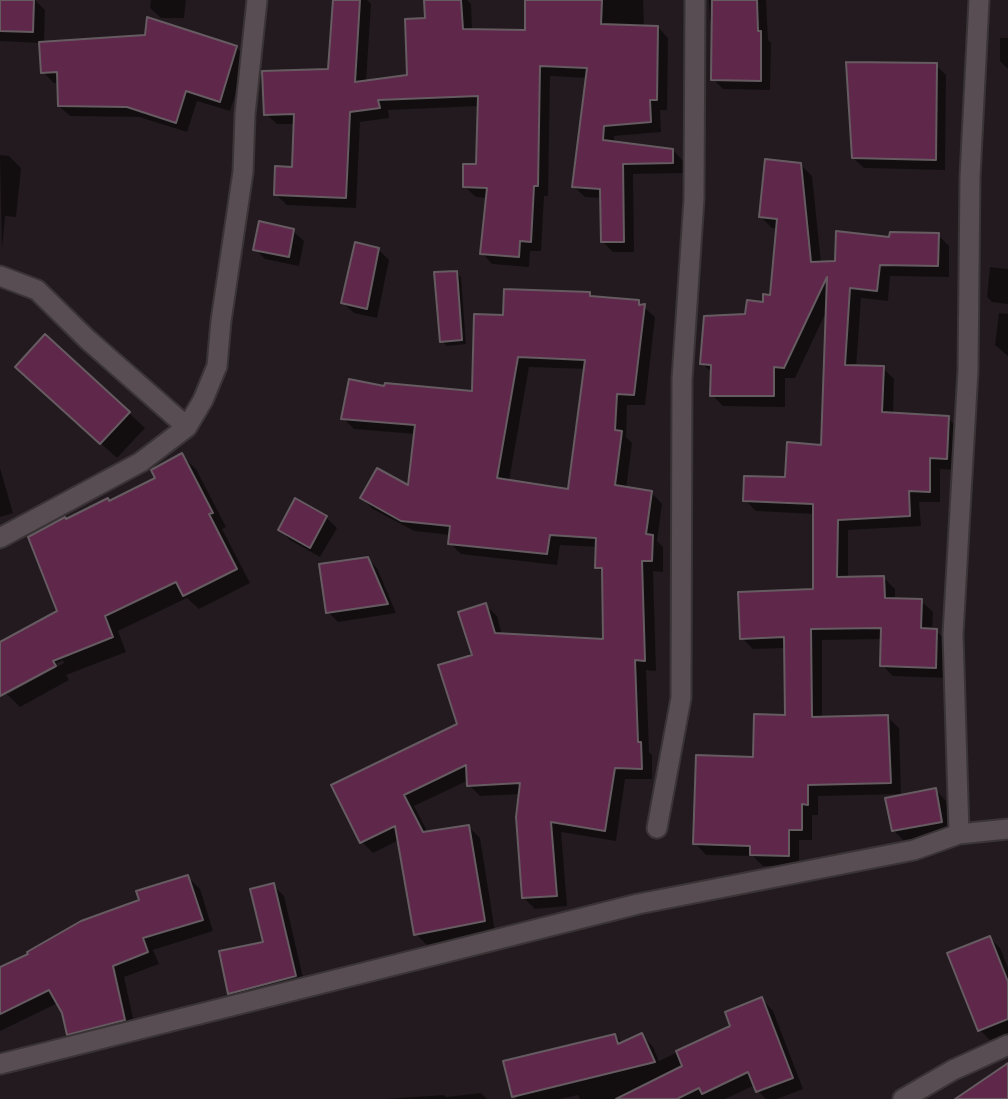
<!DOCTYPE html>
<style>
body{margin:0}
canvas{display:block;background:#221a1e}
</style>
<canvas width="1008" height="1099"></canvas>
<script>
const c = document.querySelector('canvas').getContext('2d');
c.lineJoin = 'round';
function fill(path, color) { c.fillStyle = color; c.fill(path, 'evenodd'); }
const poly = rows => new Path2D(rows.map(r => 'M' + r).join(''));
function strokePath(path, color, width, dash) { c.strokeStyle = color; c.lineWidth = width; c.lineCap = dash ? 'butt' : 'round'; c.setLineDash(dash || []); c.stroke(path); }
fill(poly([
 [0,0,35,0,45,10,44,44,236,47,247,58,230,111,197,101,187,132,139,117,70,116,59,106,59,83,54,83,43,72,41,43,0,41],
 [151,0,186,0,184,18,161,18,150,8],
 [335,0,367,0,371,4,366,82,409,76,427,20,425,0,467,0,471,4,472,31,527,32,527,0,643,0,644,27,658,27,668,38,667,110,660,110,661,132,614,136,614,143,673,150,683,161,683,173,633,174,634,252,613,252,602,241,602,198,585,197,574,187,588,78,550,76,548,196,544,196,541,251,530,251,529,267,492,264,482,253,487,198,476,197,465,187,478,166,479,106,388,110,389,118,360,122,356,208,287,205,276,195,293,168,295,124,277,124,266,114,330,71],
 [709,0,766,0,768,40,771,43,770,90,723,89,713,79,714,25,710,21],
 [1000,38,1008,38,1008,69,1000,61],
 [936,65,946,75,945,170,864,168,853,158],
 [0,155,9,156,21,168,16,217,5,216,2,250],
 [801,165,812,176,821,263,837,262,891,239,938,235,949,246,949,277,890,276,888,301,861,298,856,367,883,368,894,379,893,415,948,418,959,429,957,470,940,469,940,502,919,502,921,526,848,530,848,579,884,578,895,589,895,600,921,601,933,612,932,631,936,631,948,642,947,678,893,676,882,665,882,639,822,640,822,719,888,717,899,728,901,794,818,796,818,815,812,815,812,840,799,840,799,866,763,866,753,856,706,855,695,843,786,716,786,648,753,649,742,638,814,591,815,514,756,511,745,500,786,479,822,446,827,310,795,378,785,378,785,407,723,406,712,395,712,373,702,363,747,316,771,297,778,229,772,228,761,217],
 [293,231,304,241,299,266,265,259,255,249],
 [378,249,389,260,377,318,354,313,343,303],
 [990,267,1008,269,1008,304,992,302,987,297],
 [456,272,461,277,466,344,447,346,442,341],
 [589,294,593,298,638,302,655,317,645,405,627,405,626,437,632,443,626,489,651,492,662,504,657,541,663,547,663,572,653,571,656,671,646,670,649,752,652,755,652,779,625,779,616,841,561,832,567,906,535,909,524,898,521,794,480,796,469,785,469,780,414,806,428,833,469,827,480,838,495,932,427,945,416,934,399,840,373,853,362,842,334,786,459,725,485,605,497,616,502,635,605,641,604,574,597,567,598,547,560,545,557,565,461,554,450,543,451,535,414,531,373,509,362,498,409,488,416,434,354,429,343,418,386,389,474,392,505,317],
 [529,367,586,369,570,491,509,481],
 [999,313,1008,314,1008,356,995,345],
 [33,382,129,413,145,428,117,458],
 [181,455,196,469,226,527,222,529,250,583,199,609,187,598,118,631,126,652,66,675,69,680,20,707,6,693,0,682,0,644,60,612,66,520,110,502,157,479],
 [63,660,64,663,8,694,8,690],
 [0,468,13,513,0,517],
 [326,517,337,528,320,557,290,540,280,530],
 [368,559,377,568,396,613,338,622,328,612],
 [936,790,946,801,952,832,904,841,893,830],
 [188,877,200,889,213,931,153,950,159,964,124,977,136,1032,81,1045,69,1034,64,1012,58,1003,0,1031,0,969],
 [273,885,284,896,305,986,240,1004,229,993,265,944],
 [990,938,1000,948,1008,968,1008,1033,990,1040,980,1030],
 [762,999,773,1011,803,1089,777,1099,766,1099,758,1091,755,1085,725,1099,580,1099,578,1095,560,1099,517,1099,514,1096,615,1035,623,1044,642,1035,653,1047,659,1061,733,1026],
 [481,1093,487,1099,385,1099,444,1095,446,1097]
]), '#0007');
const building = poly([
 [0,0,34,0,33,32,0,31,0,0],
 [333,0,360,0,355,82,407,75,405,19,425,18,424,0,461,0,463,29,525,30,525,0,602,0,601,24,658,26,657,100,650,100,651,122,604,126,603,140,673,149,673,163,623,164,624,242,601,242,600,189,572,187,587,68,540,66,538,186,534,186,531,242,520,241,519,257,480,254,487,188,463,187,463,164,476,164,478,96,378,100,380,108,350,112,346,198,274,195,275,166,292,167,294,114,264,115,262,71,328,69,333,0],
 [712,0,757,0,758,31,761,31,761,81,711,80,712,0],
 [147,17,237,46,220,102,186,91,176,123,127,107,58,106,57,72,41,73,39,42,145,35,147,17],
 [846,62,937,63,936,160,852,158,846,62],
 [765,159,801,163,811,262,835,261,836,231,889,237,890,232,939,233,938,266,880,265,877,291,850,288,845,365,884,366,882,412,949,416,947,459,930,458,930,492,909,491,910,516,838,520,837,577,884,576,885,598,922,599,921,628,937,629,936,668,880,666,881,628,811,629,812,717,888,715,891,783,808,785,808,805,802,804,802,830,789,830,789,856,750,855,750,846,693,844,696,755,753,757,754,714,785,715,784,637,740,639,738,592,813,589,813,504,743,501,744,476,785,477,787,442,821,445,827,277,784,368,774,367,774,396,710,396,711,365,700,364,704,316,745,314,747,300,763,302,763,294,770,295,777,219,759,217,765,159],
 [259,221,294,229,289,257,253,250,259,221],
 [355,242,379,248,367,309,341,303,355,242],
 [457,271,462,340,440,342,434,272,457,271],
 [504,289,590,292,590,296,639,300,639,305,645,304,634,395,617,394,615,430,622,431,615,485,652,491,646,534,653,535,652,561,642,561,645,661,635,660,638,742,641,742,642,769,615,768,605,831,551,822,557,896,522,898,516,817,520,783,467,786,466,765,404,795,423,832,469,825,485,921,414,935,395,826,360,843,331,785,457,724,438,665,472,655,458,612,486,603,495,633,603,639,602,568,595,568,596,538,550,535,547,554,448,544,450,526,401,521,360,498,377,468,408,485,415,425,341,419,349,379,384,386,385,383,472,391,474,314,503,315,504,289],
 [518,357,585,360,568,489,497,478,518,357],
 [45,334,130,412,100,444,15,367,45,334],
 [182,453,213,513,209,514,237,569,183,596,176,582,105,616,113,637,53,661,56,666,0,696,0,642,57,611,28,537,65,517,66,519,108,498,109,501,155,478,151,470,182,453],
 [295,498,327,516,310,548,278,530,295,498],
 [368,557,388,604,326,613,319,564,368,557],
 [936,788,942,822,892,831,885,798,936,788],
 [188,875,203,920,143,938,148,952,113,966,125,1020,67,1035,62,1013,49,990,0,1014,0,967,28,954,27,952,81,921,139,900,136,891,188,875],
 [274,883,296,976,228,994,219,951,263,942,250,889,274,883],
 [990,936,1008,982,1008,1019,978,1031,947,953,990,936],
 [762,997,793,1078,756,1092,748,1072,702,1094,699,1088,677,1099,616,1099,682,1066,676,1051,730,1026,725,1012,762,997],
 [642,1033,655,1062,512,1097,503,1061,615,1034,618,1044,642,1033],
 [1008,1063,1008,1099,955,1099,1008,1063]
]);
fill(building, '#5f274a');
strokePath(building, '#655b61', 2);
const minor = poly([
 [0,276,37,290,87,339,187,427],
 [0,538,141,462,187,427,203,400,217,366,221,321,243,172,245,114,257,0],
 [657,828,681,698,682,379,694,199,695,0],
 [959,834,953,634,968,370,970,177,979,0],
 [0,1064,638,904,914,850,959,834,1008,829],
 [903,1099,953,1070,1008,1045]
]);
strokePath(minor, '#3a3437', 23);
strokePath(minor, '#574d52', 19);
</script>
